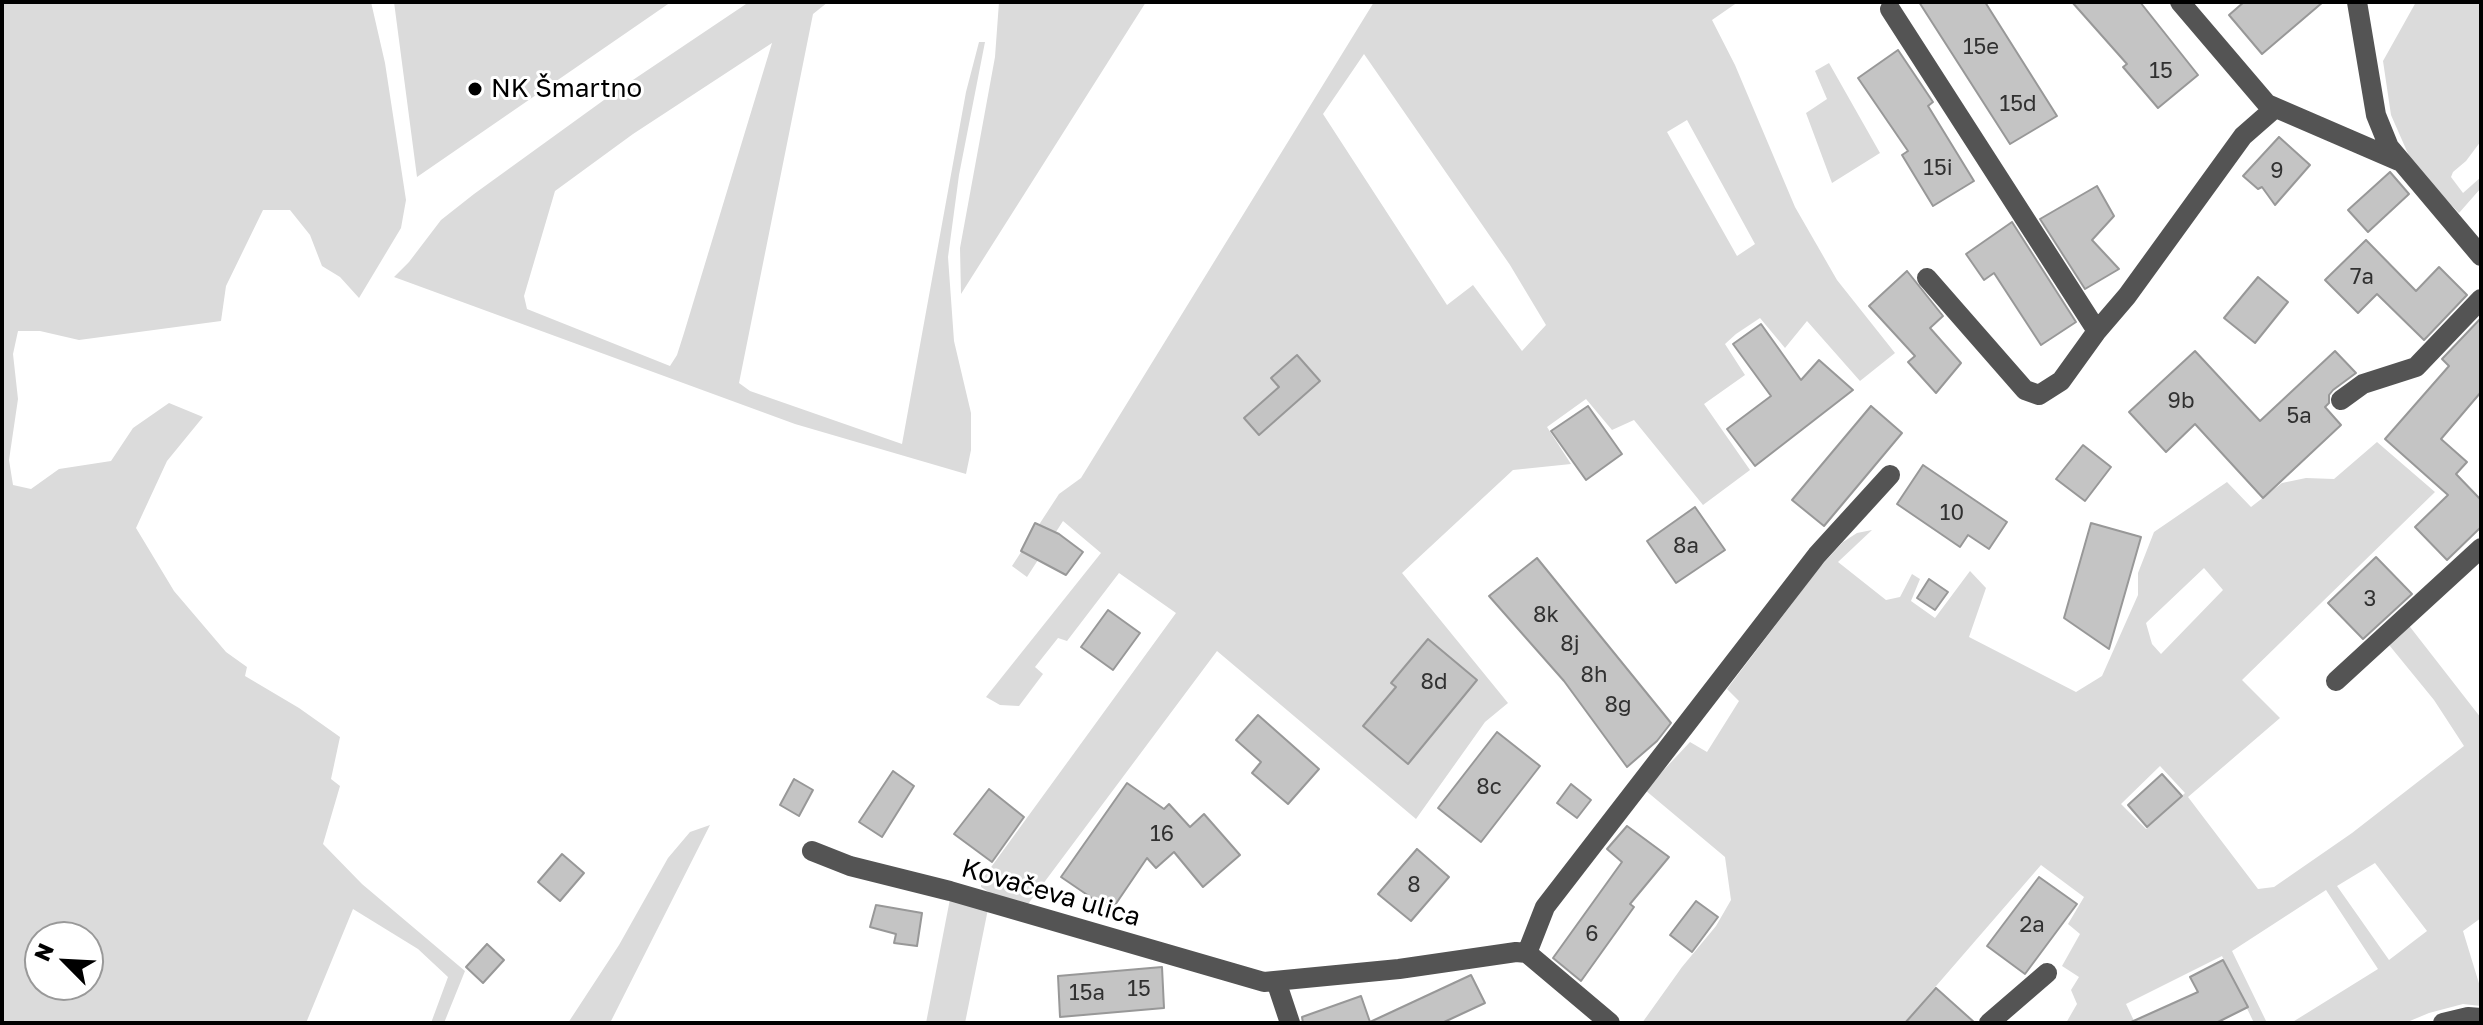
<!DOCTYPE html>
<meta charset="utf-8">
<style>
body{margin:0}
#map{position:relative;width:2483px;height:1025px;overflow:hidden;background:#fff;font-family:"Golos Text",sans-serif}
canvas{display:block}
.frame{position:absolute;inset:0;border:4px solid #000;pointer-events:none}
.north{position:absolute;left:24px;top:921px;width:80px;height:80px;box-sizing:border-box;background:#fff;border:2px solid #999;border-radius:50%;rotate:294deg;font-size:22px;font-weight:700;line-height:32px;text-align:center;color:#000}
.north::after{content:'';display:block;margin:auto;width:28px;height:36px;background:#000;clip-path:polygon(50% 0,100% 100%,50% 72%,0 100%)}
</style>
<div id="map">
<canvas width="2483" height="1025"></canvas>
<div class="frame"></div>
<div class="north">N</div>
</div>
<script>
const c = document.querySelector('canvas').getContext('2d');
c.lineJoin = 'round';
function fill(path, color) { c.fillStyle = color; c.fill(path, 'evenodd'); }
const poly = rows => new Path2D(rows.map(r => 'M' + r).join(''));
function strokePath(path, color, width, dash) { c.strokeStyle = color; c.lineWidth = width; c.lineCap = dash ? 'butt' : 'round'; c.setLineDash(dash || []); c.stroke(path); }
function drawText(font, color, halo, rows, align = 'center') {
  c.font = font + ' "Golos Text",sans-serif'; c.lineWidth = 6; c.setLineDash([]); c.textBaseline = 'middle'; c.strokeStyle = halo; c.fillStyle = color; for (const [text, x, y, turn = 0] of rows) {
    c.save(); c.translate(x, y); c.rotate((+turn || 0) * Math.PI / 180); c.textAlign = isNaN(turn) ? turn : align; if (halo) c.strokeText(text, 0, 0); c.fillText(text, 0, 0); c.restore();
  }
}
fill(poly([
 [2,2,371,2,385,63,406,200,401,228,359,298,340,277,322,266,310,235,290,210,263,210,226,286,221,321,79,340,40,331,18,331,13,354,18,399,9,460,13,485,31,489,59,469,111,461,133,428,169,403,203,417,167,461,136,528,174,591,226,652,247,667,245,676,299,708,340,737,331,779,340,786,323,844,362,884,465,971,444,1023,431,1023,448,977,418,949,353,909,306,1023,2,1023],
 [40,937,88,937,88,985,40,985],
 [394,2,671,2,417,177],
 [749,2,828,2,813,14,739,383,750,391,902,444,966,92,979,42,985,42,959,175,948,257,954,341,971,413,971,450,966,474,795,424,394,277,409,262,441,220,474,194,615,92],
 [772,43,684,333,677,355,670,366,527,309,524,296,555,191,633,134],
 [999,2,1146,2,961,294,960,248,995,57],
 [1374,2,1738,2,1712,20,1735,65,1795,207,1837,280,1895,353,1860,381,1807,321,1785,348,1760,318,1736,334,1725,344,1745,375,1704,404,1750,470,1703,505,1634,420,1612,430,1586,399,1547,427,1571,464,1513,470,1402,573,1508,703,1485,722,1416,819,1217,651,1028,904,992,894,981,887,981,881,1176,613,1119,573,1067,641,1058,638,1035,667,1043,674,1019,706,1000,705,986,697,1101,553,1063,521,1027,577,1012,566,1059,494,1081,478],
 [1364,54,1510,265,1546,325,1522,351,1473,285,1447,305,1323,114],
 [1687,120,1755,244,1737,256,1667,132],
 [2416,2,2481,2,2481,141,2466,161,2453,172,2451,177,2463,193,2481,177,2481,188,2459,213,2413,165,2391,115,2383,61],
 [1829,63,1880,153,1832,183,1806,113,1827,99,1815,71],
 [2377,442,2435,492,2242,680,2280,718,2188,797,2258,889,2274,887,2352,833,2464,746,2434,700,2385,640,2407,623,2481,718,2481,918,2463,931,2481,990,2481,1006,2463,1004,2429,1013,2405,1023,2291,1023,2378,969,2326,890,2232,951,2267,1023,2254,1023,2222,956,2126,1004,2135,1023,2066,1023,2077,1004,2071,990,2079,977,2062,966,2080,934,2068,924,2084,897,2041,865,1904,1023,1642,1023,1682,967,1716,926,1731,900,1725,857,1645,790,1690,742,1707,752,1739,701,1727,689,1819,568,1843,542,1857,533,1872,530,1838,562,1886,600,1900,597,1912,574,1920,579,1911,601,1935,618,1970,571,1986,588,1969,637,2076,692,2102,676,2138,595,2138,573,2154,532,2227,482,2251,507,2282,483,2306,478,2334,479],
 [2204,568,2223,590,2161,654,2152,644,2146,623],
 [2160,766,2185,793,2146,829,2121,804],
 [2375,863,2427,931,2389,960,2337,886],
 [710,825,610,1023,568,1023,619,945,668,858,690,832],
 [950,899,988,909,965,1023,926,1023]
]), '#dbdbdb');
const building = poly([
 [1919,2,1985,2,2057,116,2010,144,1919,2],
 [2072,2,2140,2,2198,75,2158,108,2123,67,2127,64,2072,2],
 [2244,2,2323,2,2262,54,2229,15,2244,2],
 [1898,50,1933,102,1928,106,1974,181,1933,206,1902,155,1908,151,1858,78,1898,50],
 [2279,137,2310,165,2275,205,2262,187,2258,189,2243,176,2279,137],
 [2390,172,2409,194,2368,232,2348,210,2390,172],
 [2097,186,2114,216,2092,240,2119,269,2085,289,2040,219,2097,186],
 [2012,222,2076,322,2041,345,1994,273,1984,280,1966,254,2012,222],
 [2366,240,2416,291,2439,267,2467,295,2424,340,2377,294,2358,313,2325,280,2366,240],
 [1907,271,1943,316,1930,328,1961,363,1936,393,1908,362,1915,356,1869,306,1907,271],
 [2258,277,2288,302,2255,343,2224,318,2258,277],
 [2481,318,2481,392,2441,439,2467,462,2456,474,2481,500,2481,527,2447,560,2415,527,2448,495,2385,439,2449,366,2442,359,2481,318],
 [1761,324,1801,380,1819,360,1853,390,1755,466,1727,429,1771,396,1733,344,1761,324],
 [2195,351,2260,421,2335,351,2356,373,2333,390,2329,395,2329,403,2325,407,2341,425,2263,498,2195,424,2166,452,2129,412,2195,351],
 [1297,355,1320,381,1259,435,1244,418,1279,387,1271,378,1297,355],
 [1588,406,1622,454,1586,480,1551,431,1588,406],
 [1871,406,1902,433,1824,526,1792,500,1871,406],
 [2083,445,2111,467,2085,501,2056,479,2083,445],
 [1923,465,2007,522,1989,549,1968,535,1960,547,1897,504,1923,465],
 [1695,507,1725,550,1676,583,1647,541,1695,507],
 [1035,523,1059,534,1083,552,1066,575,1021,551,1035,523],
 [2091,523,2141,537,2109,649,2064,618,2091,523],
 [2376,557,2412,594,2363,639,2328,603,2376,557],
 [1537,558,1671,723,1657,741,1627,767,1564,681,1489,596,1537,558],
 [1929,579,1948,592,1935,610,1917,598,1929,579],
 [1108,610,1140,633,1113,670,1081,647,1108,610],
 [1428,639,1477,680,1408,764,1363,726,1396,687,1391,683,1428,639],
 [1258,715,1319,769,1288,804,1252,773,1261,762,1236,740,1258,715],
 [1497,732,1540,766,1481,842,1438,808,1497,732],
 [893,771,914,786,882,837,859,822,893,771],
 [2162,774,2182,796,2147,827,2128,805,2162,774],
 [794,779,813,790,799,816,780,805,794,779],
 [1127,783,1164,809,1169,804,1190,827,1204,814,1240,855,1203,887,1174,852,1156,868,1147,858,1111,911,1061,877,1127,783],
 [1571,784,1591,800,1577,818,1557,803,1571,784],
 [989,789,1024,817,992,862,954,834,989,789],
 [1627,826,1669,857,1630,904,1634,907,1581,981,1553,958,1622,862,1607,849,1627,826],
 [1417,849,1449,877,1411,921,1378,894,1417,849],
 [562,854,584,873,560,901,538,882,562,854],
 [2039,877,2077,904,2025,974,1987,946,2039,877],
 [1696,901,1718,917,1692,952,1670,935,1696,901],
 [876,905,922,913,917,946,894,943,896,934,870,927,876,905],
 [487,944,504,960,483,983,466,967,487,944],
 [2223,960,2248,1007,2216,1023,2129,1023,2198,992,2190,977,2223,960],
 [1162,967,1164,1008,1060,1017,1058,976,1162,967],
 [1471,975,1485,1003,1442,1023,1303,1023,1302,1017,1361,996,1370,1022,1471,975],
 [1936,988,1975,1023,1905,1023,1936,988]
]);
fill(building, '#c4c4c4');
strokePath(building, '#989898', 2);
strokePath(poly([
 [2180,2,2267,104,2399,161],
 [2357,2,2376,115,2389,147,2481,256],
 [1890,9,2097,331,2127,296,2243,136,2275,108],
 [1927,278,2025,390,2039,395,2061,381,2097,331],
 [2341,400,2363,384,2416,367,2481,299],
 [2336,681,2481,548],
 [812,851,850,866,950,891,1264,982,1399,969,1516,952,1527,953,1610,1023],
 [1527,953,1545,907,1817,555,1890,475],
 [1276,981,1290,1023],
 [1989,1023,2047,973],
 [2443,1023,2468,1017,2481,1018]
]), '#545454', 20);
for (const [x, y, r, color] of [
 [475,89,8,"#000"]
]) { const dot = new Path2D(); dot.arc(x, y, r, 0, 2 * Math.PI); c.fillStyle = color; c.fill(dot); strokePath(dot, '#fff', 3); }
drawText('22px', '#313131', null, [
 ["15e",1981,47],
 ["15",2161,71],
 ["15d",2018,104],
 ["15i",1938,168],
 ["9",2277,171],
 ["7a",2362,277],
 ["9b",2181,401],
 ["5a",2299,416],
 ["10",1952,513],
 ["8a",1686,546],
 ["3",2370,599],
 ["8k",1546,615],
 ["8j",1570,644],
 ["8h",1594,675],
 ["8d",1434,682],
 ["8g",1618,705],
 ["8c",1489,787],
 ["16",1162,834],
 ["8",1414,885],
 ["2a",2032,925],
 ["6",1592,934],
 ["15",1139,989],
 ["15a",1087,993]
]);
drawText('26px', '#000', '#fff', [
 ["NK Šmartno",491,89]
], 'left');
drawText('26px', '#000', '#fff', [
 ["Kovačeva ulica",1051,893,16]
]);
</script>
